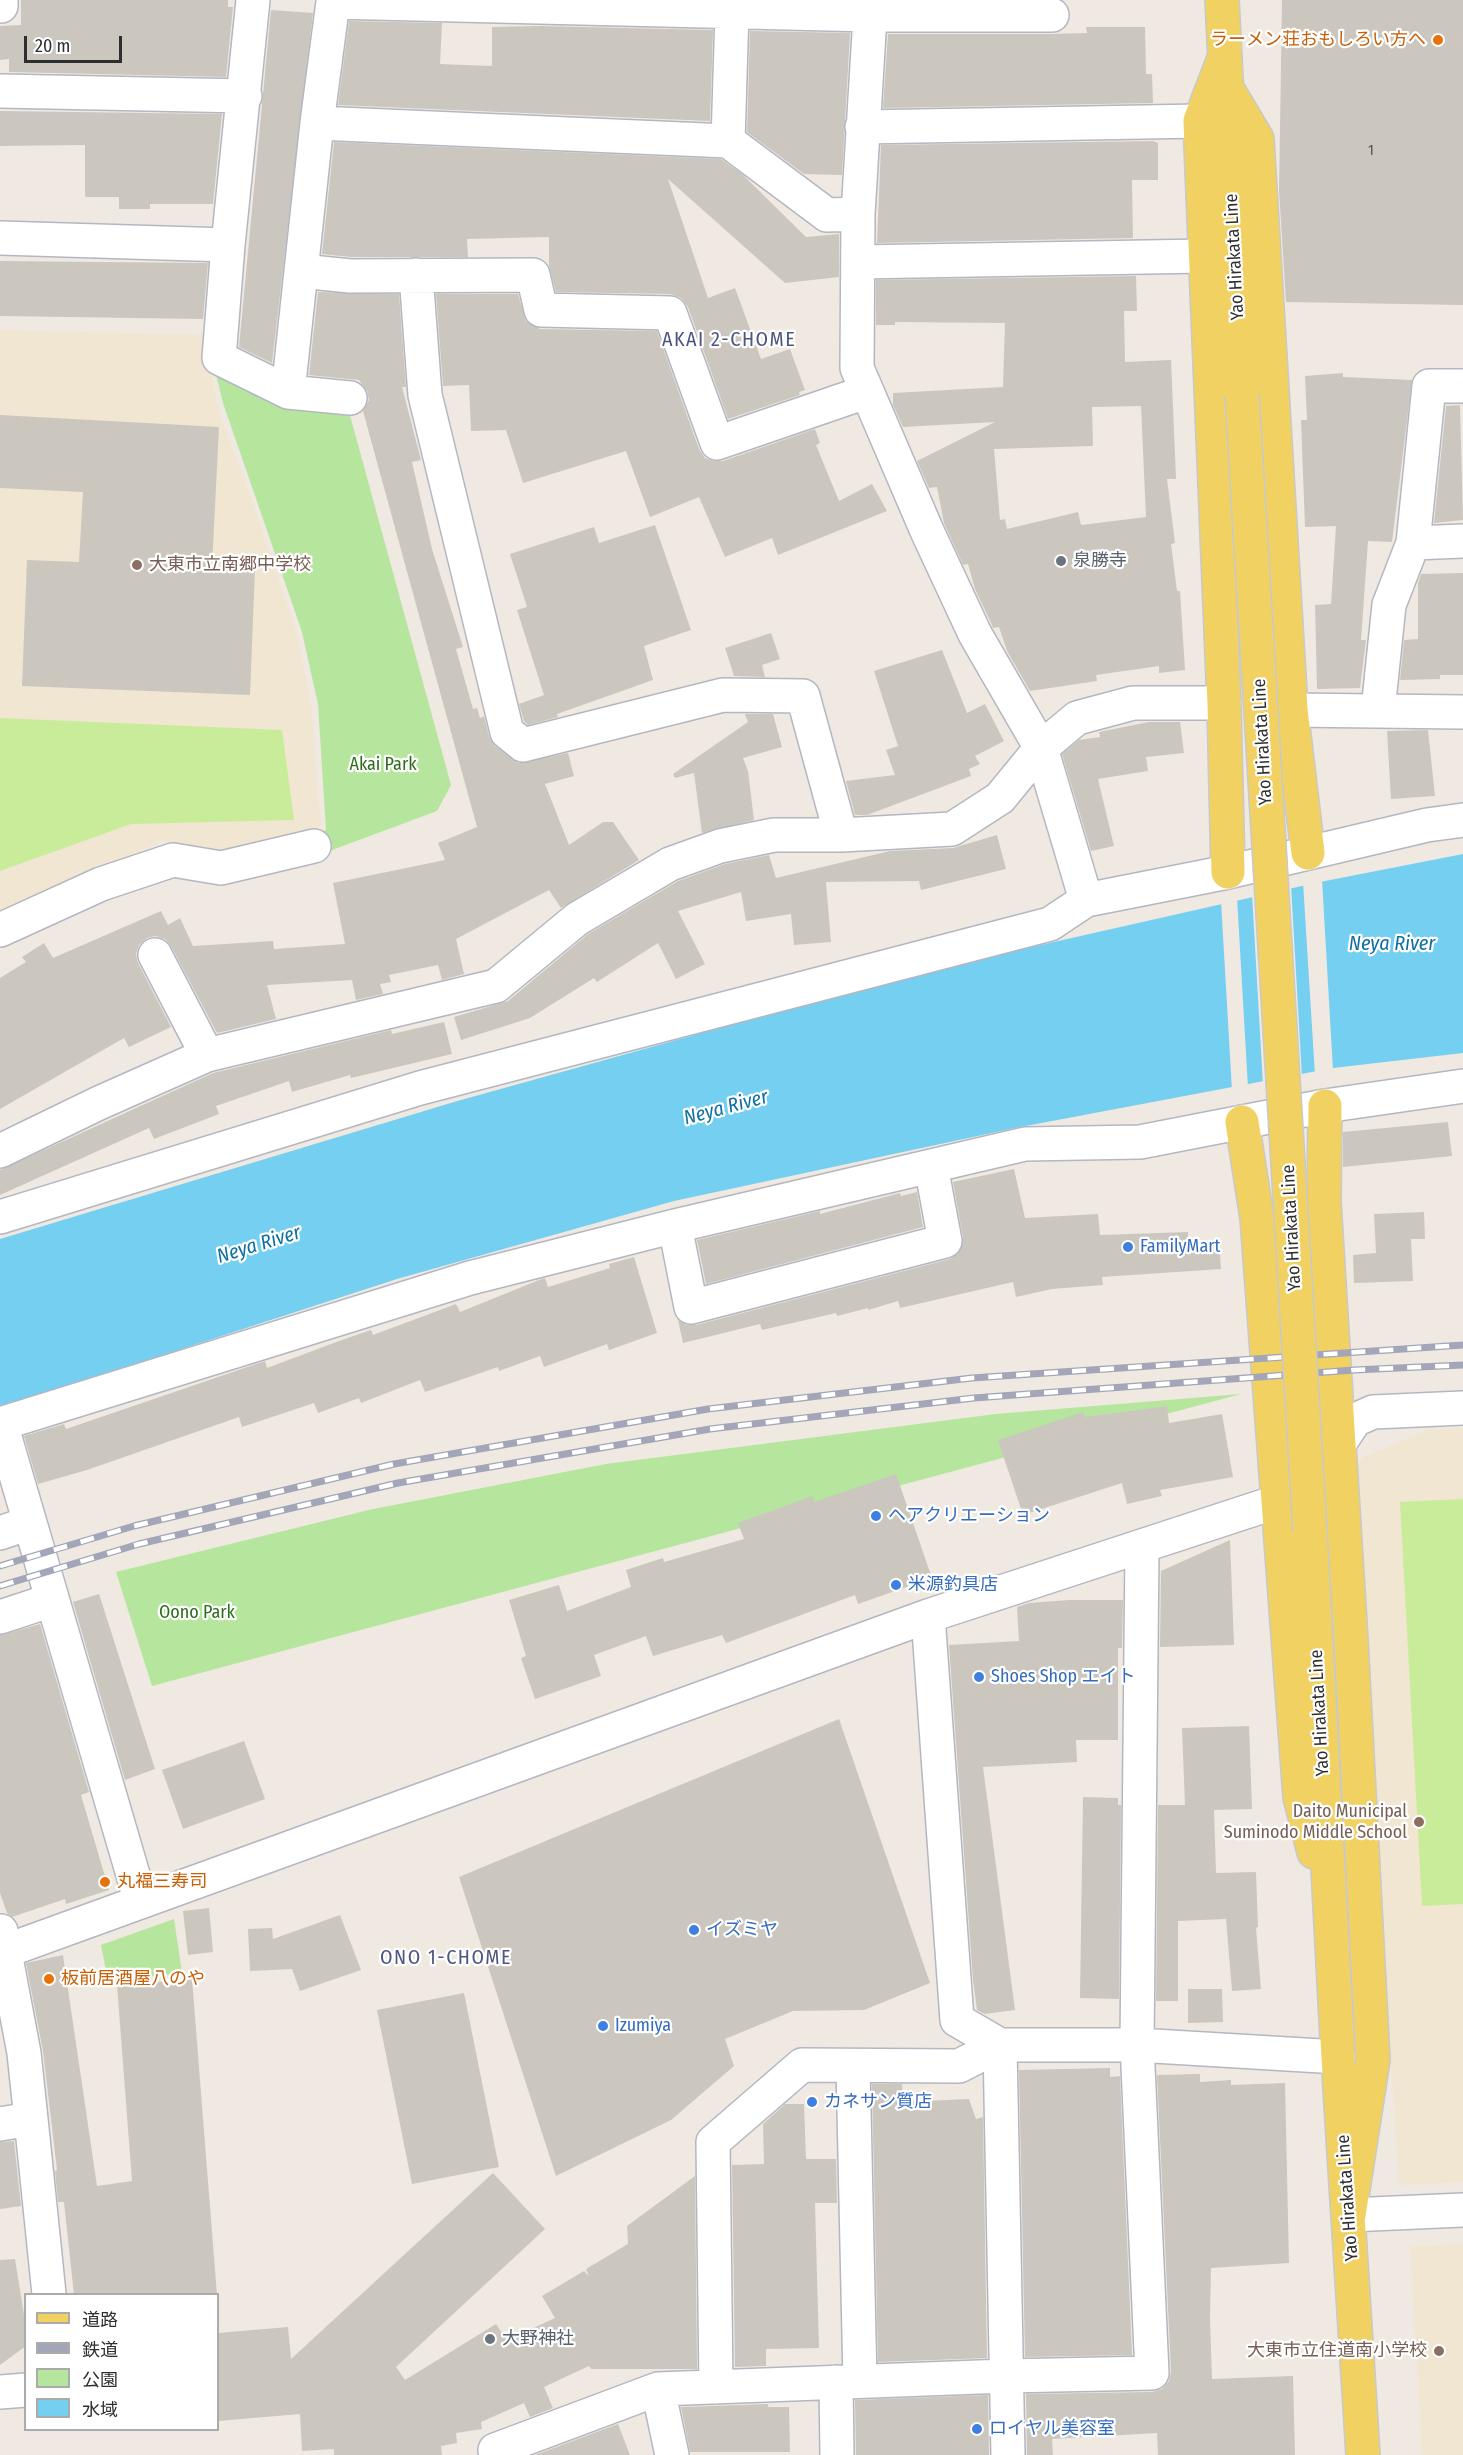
<!DOCTYPE html>
<meta charset="utf-8">
<style>
body{margin:0}
#map{position:relative;width:1463px;height:2455px;overflow:hidden;background:#efe9e1;font-family:"Fira Sans Condensed","Noto Sans JP",sans-serif}
canvas{display:block}
.legend{position:absolute;left:24px;top:2293px;width:195px;height:138px;box-sizing:border-box;background:#fff;border:2px solid #ababab;margin:0;padding:8px 10px;list-style:none;font-size:18px;color:#2e2e2e}
.legend li{display:flex;align-items:center;gap:12px;height:30px}
.legend b{width:30px;border:2px solid #ababab}
.scale{position:absolute;left:24px;top:36px;width:98px;height:27px;box-sizing:border-box;border:3px solid #2e2e2e;border-top:0;padding-left:8px;font-size:18px;line-height:21px;white-space:nowrap;color:#2e2e2e;-webkit-text-stroke:4px #fff;paint-order:stroke}
</style>
<div id="map">
<canvas width="1463" height="2455"></canvas>
<ul class="legend">
<li><b style="height:8px;background:#f2d163"></b>道路</li>
<li><b style="height:8px;background:#a3a6b8"></b>鉄道</li>
<li><b style="height:16px;background:#b6e59e"></b>公園</li>
<li><b style="height:16px;background:#75cff0"></b>水域</li>
</ul>
<div class="scale">20 m</div>
</div>
<script>
const c = document.querySelector('canvas').getContext('2d');
c.lineJoin = 'round';
function fill(path, color) { c.fillStyle = color; c.fill(path, 'evenodd'); }
const poly = rows => new Path2D(rows.map(r => 'M' + r).join(''));
function strokePath(path, color, width, dash) { c.strokeStyle = color; c.lineWidth = width; c.lineCap = dash ? 'butt' : 'round'; c.setLineDash(dash || []); c.stroke(path); }
function drawText(font, color, halo, rows, align = 'center') {
  c.font = font + ' "Fira Sans Condensed","Noto Sans JP",sans-serif'; c.lineWidth = 4.5; c.setLineDash([]); c.textBaseline = 'middle'; c.strokeStyle = halo; c.fillStyle = color; for (const [text, x, y, turn = 0] of rows) {
    c.save(); c.translate(x, y); c.rotate((+turn || 0) * Math.PI / 180); c.textAlign = isNaN(turn) ? turn : align; if (halo) c.strokeText(text, 0, 0); c.fillText(text, 0, 0); c.restore();
  }
}
fill(poly([
 [0,330,205,335,218,408,251,497,297,633,311,703,321,826,216,855,162,841,0,915],
 [1463,1428,1463,2182,1399,2185,1351,1463,1429,1429],
 [1463,2243,1463,2455,1422,2455,1410,2247]
]), '#f0e6d1');
fill(poly([
 [214,366,348,408,451,785,437,811,324,853,318,833,326,830,318,704,302,632,223,403],
 [1241,1394,152,1686,116,1572,373,1509,606,1464,996,1414],
 [174,1919,182,1973,108,1980,101,1945]
]), '#b6e59e');
fill(poly([
 [0,718,282,730,294,820,131,824,0,871],
 [1463,1499,1463,1904,1422,1906,1400,1502]
]), '#c9ec9a');
fill(poly([
 [1463,854,1463,1053,1333,1068,1015,1128,674,1201,397,1279,0,1408,0,1239,454,1102,917,973,1315,883]
]), '#75cff0');
fill(poly([
 [1322,879,1333,1071,1315,1075,1303,882],
 [1291,885,1302,1077,1263,1085,1252,894],
 [1237,897,1248,1088,1232,1091,1221,901]
]), '#efe9e1');
fill(poly([
 [21,0,228,0,228,7,233,7,226,77,9,72,9,59,0,60,0,26,21,25],
 [1282,0,1463,0,1463,305,1286,302,1279,191],
 [271,10,313,13,272,363,239,347],
 [349,21,442,23,440,64,492,66,492,27,541,26,713,30,710,121,338,105],
 [1086,27,1145,27,1146,74,1152,74,1153,103,883,108,888,34,1052,34,1087,33],
 [750,31,850,33,842,175,804,174,747,132],
 [0,111,222,114,213,204,150,204,150,209,119,209,119,197,85,197,85,145,0,146],
 [1153,141,1158,143,1158,180,1132,180,1133,238,877,243,881,145],
 [334,142,721,159,743,175,806,237,839,234,839,277,785,283,668,179,708,298,735,288,761,359,790,349,805,390,799,392,800,395,728,419,688,307,681,298,670,294,556,292,549,266,549,237,467,239,468,257,351,257,322,254],
 [0,261,208,263,203,319,0,316],
 [1136,276,1137,311,1124,311,1125,362,1171,360,1176,479,1167,479,1175,543,1171,544,1177,591,1180,591,1185,670,1159,673,1159,666,1096,675,1097,681,1030,691,1007,651,999,627,993,628,992,625,975,589,968,564,963,565,944,523,937,487,929,488,917,461,995,422,903,427,893,405,893,393,1003,387,1005,323,895,322,895,325,876,325,876,280],
 [1141,406,1146,517,1081,525,1078,512,1007,529,1005,519,1000,520,994,449,1093,446,1092,407],
 [318,292,399,294,406,387,402,387,421,460,412,462,432,549,463,647,456,649,473,709,477,708,480,718,484,716,489,736,495,746,518,763,568,753,574,776,545,784,569,845,603,822,613,822,639,860,561,908,549,890,456,939,464,974,442,980,438,965,389,975,391,982,380,984,383,994,356,1000,352,980,267,985,276,1019,217,1033,171,946,165,939,155,936,147,938,139,945,136,954,138,963,171,1027,129,1047,124,1038,0,1109,0,978,26,962,22,957,44,943,53,958,161,911,168,925,180,918,193,946,273,941,274,949,345,944,333,883,445,860,438,843,477,827,363,411,369,400,367,391,359,380,309,375],
 [436,294,518,294,526,321,540,329,657,331,699,449,705,458,714,461,723,461,815,429,820,443,816,445,839,501,872,484,887,511,778,555,772,538,725,557,699,497,650,517,626,451,523,483,506,430,471,431,469,385,443,386],
 [1343,373,1343,377,1412,380,1392,542,1368,541,1361,640,1366,640,1360,688,1317,689,1315,605,1331,604,1336,526,1305,527,1301,420,1307,420,1305,376],
 [1460,405,1463,520,1434,523,1446,406],
 [0,415,219,427,212,567,255,569,250,695,22,686,27,560,79,562,83,492,0,488],
 [655,525,691,630,644,646,653,680,557,714,558,717,528,725,524,721,519,704,544,695,517,610,527,607,510,554,594,527,599,543],
 [1463,573,1463,675,1440,675,1440,679,1400,680,1404,640,1418,639,1418,583,1421,574],
 [771,633,780,659,762,665,765,677,734,676,725,648],
 [942,650,967,713,985,704,1004,741,975,756,980,764,969,769,971,776,867,815,855,815,846,781,895,775,886,750,898,746,874,671],
 [745,714,773,714,782,747,743,758,748,771,754,820,702,833,694,773,675,778,673,774,748,722],
 [1149,722,1180,722,1184,753,1146,757,1148,771,1098,779,1114,846,1091,851,1062,754,1079,740,1100,737,1099,732],
 [1428,730,1435,796,1391,799,1387,731],
 [997,835,1006,869,921,890,919,881,826,882,831,942,794,945,791,914,746,921,741,892,678,911,705,964,676,979,658,943,597,982,594,978,530,1018,461,1040,454,1017,508,1001,588,934,678,881,725,864,769,855,776,878,890,851,953,848],
 [444,1022,452,1054,351,1078,350,1075,292,1092,289,1081,216,1106,219,1114,154,1139,149,1128,0,1195,0,1170,213,1073,391,1030,392,1034],
 [1448,1122,1452,1156,1343,1167,1343,1132],
 [1014,1169,1025,1218,1098,1214,1100,1235,1188,1232,1188,1242,1219,1240,1221,1269,1102,1277,1103,1285,1052,1289,1016,1297,1013,1282,900,1308,898,1301,868,1310,868,1308,837,1316,836,1313,762,1330,760,1324,683,1343,678,1320,686,1325,696,1325,950,1259,958,1254,963,1238,953,1182],
 [917,1192,923,1227,706,1284,697,1240,820,1211,820,1214,900,1193,901,1196],
 [1424,1212,1425,1239,1411,1239,1413,1281,1354,1283,1353,1255,1376,1253,1374,1214],
 [634,1257,657,1333,609,1350,607,1344,544,1367,540,1356,499,1371,498,1367,425,1392,420,1380,361,1403,359,1398,318,1413,314,1403,242,1427,239,1417,87,1470,38,1484,24,1436,64,1424,66,1429,265,1361,267,1368,339,1341,371,1330,373,1335,456,1304,460,1312,539,1280,545,1278,548,1287,610,1268,609,1264],
 [1167,1406,1169,1423,1222,1414,1233,1477,1160,1490,1162,1496,1127,1504,1122,1483,1023,1515,998,1440,1083,1412,1085,1417],
 [896,1474,932,1578,858,1604,855,1595,726,1643,722,1635,653,1656,646,1636,594,1655,601,1676,535,1699,521,1658,526,1656,509,1600,559,1585,567,1611,631,1587,626,1570,663,1558,664,1562,744,1539,738,1523,812,1496,814,1502],
 [1230,1540,1234,1645,1160,1647,1161,1571],
 [99,1594,155,1769,125,1780,73,1602],
 [1069,1600,1123,1600,1122,1648,1118,1648,1118,1740,1076,1740,1077,1762,983,1767,1015,2010,985,2014,977,2010,973,1980,949,1645,1019,1641,1017,1607,1029,1603],
 [40,1624,89,1792,81,1795,109,1890,66,1904,65,1899,12,1917,7,1913,0,1893,0,1635],
 [839,1719,930,1983,864,2010,793,2011,725,2039,734,2066,671,2120,556,2176,459,1877],
 [1249,1726,1252,1809,1214,1810,1216,1873,1256,1872,1258,1927,1256,1928,1261,1989,1232,1991,1226,1919,1178,1921,1178,2001,1156,2001,1158,1805,1185,1805,1182,1728],
 [244,1741,265,1799,183,1829,162,1770],
 [1083,1797,1118,1798,1118,1805,1121,1805,1119,1999,1080,1998],
 [209,1908,213,1952,188,1955,183,1911],
 [340,1915,361,1970,300,1991,292,1969,250,1971,248,1929,272,1928,273,1939],
 [63,1955,97,2186,132,2181,117,1985,192,1979,217,2295,74,2295,64,2202,58,2202,55,2171,57,2170,43,2051,26,1963],
 [1188,1989,1222,1989,1223,2022,1188,2023],
 [464,1993,499,2167,412,2184,377,2010],
 [1110,2068,1110,2077,1120,2076,1132,2355,1025,2357,1019,2070],
 [1200,2074,1200,2082,1231,2080,1231,2085,1285,2083,1289,2263,1211,2268,1210,2319,1212,2379,1293,2376,1295,2455,1158,2455,1157,2433,1052,2439,1053,2455,1027,2455,1026,2394,1152,2392,1162,2389,1169,2381,1171,2372,1157,2075],
 [872,2084,902,2084,903,2102,969,2099,976,2119,983,2117,987,2358,878,2362],
 [785,2104,804,2104,806,2159,836,2159,837,2203,815,2203,819,2348,766,2349,766,2366,735,2367,732,2165,764,2164,763,2124],
 [14,2141,21,2206,0,2209,0,2142],
 [493,2173,545,2229,396,2367,405,2380,496,2324,507,2340,555,2318,542,2296,584,2271,589,2276,586,2269,628,2244,627,2226,695,2176,697,2369,591,2369,589,2366,544,2387,553,2408,530,2417,524,2403,481,2422,482,2429,456,2433,457,2443,441,2446,442,2455,334,2455,334,2449,302,2451,300,2414,218,2421,218,2333,288,2327,291,2359],
 [15,2259,26,2327,26,2346,0,2365,0,2260],
 [988,2395,989,2455,856,2455,855,2400],
 [768,2404,768,2407,789,2407,790,2452,690,2452,681,2407],
 [618,2424,630,2455,535,2455]
]), '#cbc7bf');
const minor = poly([
 [253,0,228,245,219,358,288,392,350,398],
 [871,0,858,214,857,368,927,531,975,634,1041,748,1086,900],
 [1,6,1,0],
 [0,91,245,96],
 [317,123,728,141,827,215,858,214],
 [862,127,1200,121],
 [728,141,732,12],
 [0,238,228,245],
 [858,262,1204,256],
 [301,271,350,276,533,275,541,310,670,313,717,443,866,392],
 [416,275,425,395,507,732,523,745,723,695,803,696,841,835],
 [288,392,317,123,333,2,870,15,1052,15],
 [1413,543,1463,541],
 [1291,710,1463,712],
 [1378,710,1389,605,1413,543,1429,386,1463,386],
 [0,930,101,884,173,860,221,868,314,846],
 [155,955,207,1055],
 [0,1151,99,1103,207,1055,496,986,577,919,670,864,720,846,774,835,841,835,952,829,1000,798,1041,748,1077,718,1133,703,1224,703],
 [0,1217,420,1088,1050,924,1086,900,1228,872,1427,825,1463,820],
 [675,1226,691,1307,945,1241,931,1166],
 [0,1424,470,1278,675,1226,1025,1144,1140,1142,1325,1106,1463,1086],
 [1,1424,141,1902],
 [1339,1444,1355,1420,1373,1412,1463,1408],
 [0,1533,29,1523],
 [928,1616,957,2020,1000,2045,1137,2045,1338,2057],
 [0,1617,52,1600],
 [1,1931,24,2053,31,2119],
 [0,1953,928,1616,1276,1502],
 [853,2066,860,2381],
 [0,2124,31,2119,49,2294],
 [1349,2215,1463,2210],
 [836,2382,837,2455],
 [716,2387,713,2142,802,2065,959,2066,1000,2045,1008,2455],
 [658,2389,672,2455],
 [0,2392,26,2390],
 [496,2455,495,2450,658,2389,1006,2376,1152,2373,1137,2045,1142,1548]
]);
const major = poly([
 [1222,0,1242,395],
 [1225,56,1200,121,1224,703,1228,872],
 [1226,87,1257,139,1291,710,1308,853],
 [1325,1106,1324,1202,1351,1640,1373,2060,1349,2215],
 [1242,1122,1257,1218,1300,1797,1314,1852],
 [1310,1531,1338,2057,1363,2455]
]);
strokePath(minor, '#b4b7c1', 36);
strokePath(major, '#c9c9c9', 36);
strokePath(minor, '#fff', 33);
strokePath(major, '#f2d163', 33);
const rail = poly([
 [0,1566,134,1526,394,1464,708,1409,972,1378,1463,1345],
 [0,1586,139,1544,398,1483,710,1429,974,1398,1354,1370,1463,1365]
]);
strokePath(rail, '#a3a6b8', 7);
strokePath(rail, '#fff', 4.5, [14]);
const majorBridge = poly([
 [1242,395,1310,1531]
]);
strokePath(majorBridge, '#c9c9c9', 36, []);
strokePath(majorBridge, '#f2d163', 33);
for (const [x, y, r, color] of [
 [1438,40,6,"#e8710a"],
 [1061,561,6,"#6b7280"],
 [137,565,6,"#8d6e63"],
 [1128,1247,6,"#3f7fe0"],
 [876,1516,6,"#3f7fe0"],
 [896,1585,6,"#3f7fe0"],
 [979,1677,6,"#3f7fe0"],
 [1419,1822,6,"#8d6e63"],
 [105,1882,6,"#e8710a"],
 [694,1930,6,"#3f7fe0"],
 [49,1979,6,"#e8710a"],
 [603,2026,6,"#3f7fe0"],
 [812,2102,6,"#3f7fe0"],
 [490,2339,6,"#6b7280"],
 [1439,2351,6,"#8d6e63"],
 [977,2429,6,"#3f7fe0"]
]) { const dot = new Path2D(); dot.arc(x, y, r, 0, 2 * Math.PI); c.fillStyle = color; c.fill(dot); strokePath(dot, '#fff', 2); }
drawText('15px', '#555452', null, [
 ["1",1371,151]
]);
drawText('18px', '#c56008', '#fff', [
 ["ラーメン荘おもしろい方へ",1426,40,"right"],
 ["丸福三寿司",117,1882],
 ["板前居酒屋八のや",61,1979]
], 'left');
drawText('18px', '#2e2e2e', '#fff', [
 ["Yao Hirakata Line",1235,257,-93],
 ["Yao Hirakata Line",1263,742,-93],
 ["Yao Hirakata Line",1292,1228,-93],
 ["Yao Hirakata Line",1320,1713,-93],
 ["Yao Hirakata Line",1348,2198,-94]
]);
drawText('18px', '#5b616d', '#fff', [
 ["泉勝寺",1073,561],
 ["大野神社",502,2339]
], 'left');
drawText('18px', '#785e54', '#fff', [
 ["大東市立南郷中学校",149,565,"left"],
 ["Daito Municipal",1407,1812],
 ["Suminodo Middle School",1407,1833],
 ["大東市立住道南小学校",1427,2351]
], 'right');
drawText('18px', '#2c6e1b', '#fff', [
 ["Akai Park",383,765],
 ["Oono Park",197,1613]
]);
drawText('18px', '#366cbe', '#fff', [
 ["FamilyMart",1140,1247],
 ["ヘアクリエーション",888,1516],
 ["米源釣具店",908,1585],
 ["Shoes Shop エイト",991,1677],
 ["イズミヤ",706,1930],
 ["Izumiya",615,2026],
 ["カネサン質店",824,2102],
 ["ロイヤル美容室",989,2429]
], 'left');
c.letterSpacing = '1.5px';
drawText('20px', '#4d5680', '#fff', [
 ["AKAI 2-CHOME",729,340],
 ["ONO 1-CHOME",446,1958]
]);
c.letterSpacing = '0px';
drawText('italic 20px', '#0d6fa3', '#fff', [
 ["Neya River",1392,944],
 ["Neya River",726,1108,-15],
 ["Neya River",259,1245,-17]
]);
</script>
